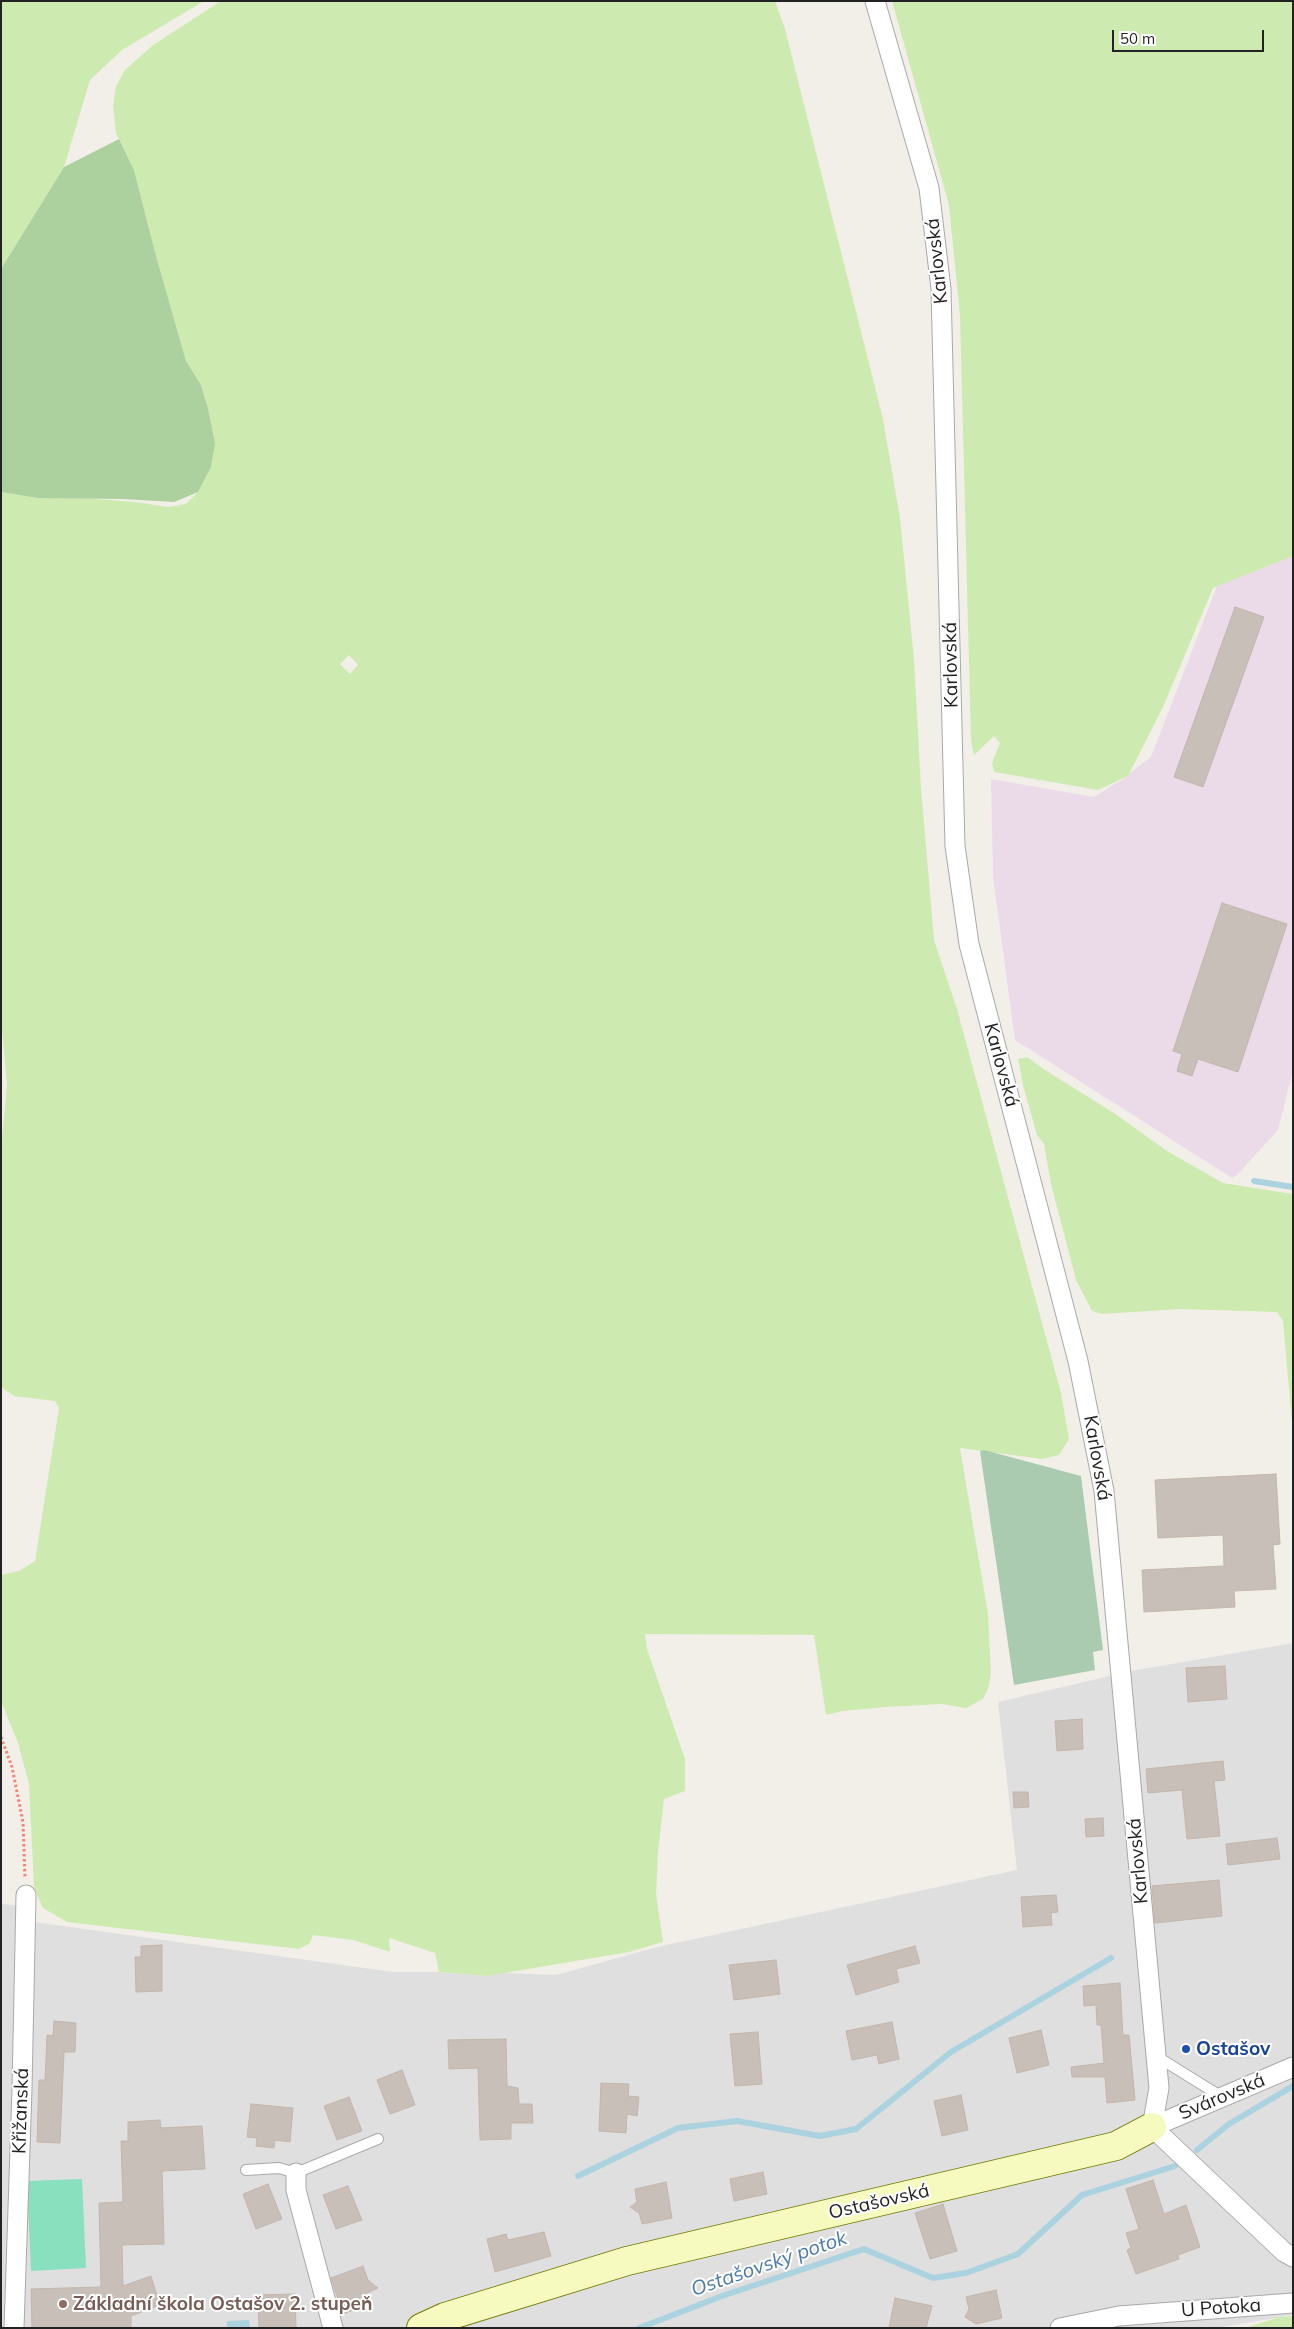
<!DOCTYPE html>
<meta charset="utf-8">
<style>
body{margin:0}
#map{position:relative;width:1294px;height:2329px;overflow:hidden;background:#f2efe9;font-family:Mulish,sans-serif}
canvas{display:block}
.frame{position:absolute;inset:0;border:2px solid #222;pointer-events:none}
.scale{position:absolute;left:1112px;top:30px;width:152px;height:22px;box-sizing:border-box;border:2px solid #222;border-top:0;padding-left:6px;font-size:15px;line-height:18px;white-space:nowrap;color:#222;-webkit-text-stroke:4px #fff;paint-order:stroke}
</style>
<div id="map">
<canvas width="1294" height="2329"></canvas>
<div class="frame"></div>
<div class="scale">50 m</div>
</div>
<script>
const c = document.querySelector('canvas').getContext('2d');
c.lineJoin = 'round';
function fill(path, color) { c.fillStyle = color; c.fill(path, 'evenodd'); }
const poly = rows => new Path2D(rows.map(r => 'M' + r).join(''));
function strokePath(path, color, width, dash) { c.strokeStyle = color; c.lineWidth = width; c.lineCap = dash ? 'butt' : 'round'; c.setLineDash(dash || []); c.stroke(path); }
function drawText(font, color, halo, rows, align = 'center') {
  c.font = font + ' Mulish,sans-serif'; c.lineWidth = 4; c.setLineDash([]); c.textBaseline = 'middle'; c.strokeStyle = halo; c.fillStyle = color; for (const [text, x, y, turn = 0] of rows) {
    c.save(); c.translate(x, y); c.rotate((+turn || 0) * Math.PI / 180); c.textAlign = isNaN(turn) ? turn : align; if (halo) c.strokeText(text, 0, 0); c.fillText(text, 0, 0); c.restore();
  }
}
fill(poly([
 [1293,1643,1293,2315,1216,2328,1,2328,1,1904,34,1907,34,1922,393,1972,439,1972,487,1976,503,1973,556,1975,657,1947,1017,1870,998,1702,1131,1671]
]), '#e0dfdf');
fill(poly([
 [1293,556,1293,1070,1278,1130,1237,1175,1232,1178,1015,1040,993,877,991,779,1094,797,1128,776,1131,772,1151,757,1217,586]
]), '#ebdbe8');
fill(poly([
 [1,1,204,1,122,50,90,80,64,167,1,269],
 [221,1,775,1,785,29,883,419,900,518,914,659,921,788,934,940,957,1009,1061,1393,1069,1439,1059,1455,1042,1459,960,1448,988,1614,991,1674,988,1689,983,1699,966,1708,942,1704,885,1707,843,1711,826,1715,814,1635,645,1634,647,1649,685,1759,685,1791,664,1799,658,1852,656,1894,663,1942,629,1952,487,1976,439,1972,435,1953,389,1938,390,1952,353,1940,313,1935,310,1943,299,1949,67,1922,43,1908,34,1888,29,1784,18,1743,1,1701,1,1575,19,1571,35,1561,59,1408,55,1401,14,1396,1,1387,1,1149,7,1085,1,1018,1,492,37,498,68,497,135,502,168,507,186,504,198,492,215,443,208,408,201,385,186,361,155,252,134,170,116,133,113,106,116,86,125,70,153,45],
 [349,655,358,665,350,674,340,664],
 [892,1,1293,1,1293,556,1213,588,1163,707,1128,776,1098,790,994,772,992,763,1000,743,994,736,974,755,971,741,960,316,949,205],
 [1027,1057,1045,1070,1114,1113,1167,1151,1223,1183,1293,1194,1293,1434,1283,1321,1277,1312,1180,1309,1102,1314,1092,1311,1076,1280,1051,1184,1044,1144,1037,1135,1023,1085,1018,1059],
 [1293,2316,1293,2328,1245,2328,1279,2317]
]), '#cdebb0');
fill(poly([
 [119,139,134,170,155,252,186,361,201,385,208,408,215,443,211,467,198,492,174,502,123,499,37,498,1,492,1,269,64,167]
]), '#add19e');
fill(poly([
 [984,1450,1081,1476,1103,1650,1093,1652,1095,1670,1014,1685,980,1451]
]), '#aacbaf');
fill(poly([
 [82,2179,86,2268,31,2271,27,2181]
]), '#88e0be');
fill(poly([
 [249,2320,250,2328,227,2328,227,2321]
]), '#aad3df');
strokePath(poly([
 [1254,1181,1293,1187],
 [1197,2150,1229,2124,1293,2086],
 [578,2176,678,2128,737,2121,820,2136,856,2129,951,2052,1111,1958],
 [639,2328,722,2296,864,2249,933,2278,966,2273,1018,2254,1082,2195,1175,2166]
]), '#aad3df', 6);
const building = poly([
 [1235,607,1264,617,1203,787,1174,777,1235,607],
 [1222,903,1287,924,1238,1072,1198,1059,1192,1076,1177,1071,1182,1054,1173,1051,1222,903],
 [1276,1474,1280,1544,1273,1545,1276,1589,1234,1591,1235,1607,1144,1612,1142,1570,1224,1566,1223,1535,1158,1538,1155,1480,1276,1474],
 [1225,1666,1227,1699,1188,1702,1186,1668,1225,1666],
 [1082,1719,1083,1749,1057,1751,1055,1721,1082,1719],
 [1223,1761,1225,1780,1214,1781,1220,1836,1187,1839,1182,1790,1148,1793,1146,1769,1223,1761],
 [1013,1792,1028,1792,1029,1807,1014,1808,1013,1792],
 [1103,1818,1104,1836,1086,1837,1085,1819,1103,1818],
 [1277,1838,1280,1859,1228,1865,1226,1844,1277,1838],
 [1219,1880,1222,1916,1155,1923,1152,1886,1219,1880],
 [1056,1895,1058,1912,1051,1913,1052,1925,1023,1927,1021,1897,1056,1895],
 [162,1945,162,1991,136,1992,135,1957,141,1957,141,1946,162,1945],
 [915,1946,920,1963,896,1969,899,1982,856,1995,847,1965,915,1946],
 [776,1960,780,1994,734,2000,729,1965,776,1960],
 [1120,1983,1123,2035,1129,2035,1135,2100,1107,2103,1105,2077,1072,2077,1071,2067,1104,2063,1101,2025,1097,2025,1096,2005,1084,2006,1083,1986,1120,1983],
 [54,2021,76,2023,75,2052,64,2052,60,2143,37,2142,39,2080,45,2080,47,2035,53,2036,54,2021],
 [892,2022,899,2059,879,2064,877,2055,852,2060,846,2031,892,2022],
 [1041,2030,1049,2065,1017,2073,1009,2038,1041,2030],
 [758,2032,762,2084,735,2086,730,2034,758,2032],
 [506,2039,507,2086,518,2088,519,2104,532,2104,533,2123,511,2123,511,2139,480,2140,478,2068,449,2069,448,2040,506,2039],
 [402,2070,415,2105,390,2114,377,2080,402,2070],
 [601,2083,629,2084,628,2096,639,2097,637,2116,627,2114,626,2133,599,2131,601,2083],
 [961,2095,968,2130,942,2136,934,2101,961,2095],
 [349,2097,362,2131,337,2140,324,2106,349,2097],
 [251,2104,293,2108,290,2142,275,2140,274,2148,256,2146,257,2138,247,2137,251,2104],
 [160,2120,161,2128,202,2126,205,2169,162,2171,164,2244,122,2245,123,2286,151,2276,160,2305,131,2316,131,2328,32,2328,31,2289,101,2287,99,2203,123,2202,121,2141,128,2141,128,2122,160,2120],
 [763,2172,767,2194,734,2201,730,2179,763,2172],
 [1153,2180,1164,2214,1186,2205,1200,2247,1178,2255,1179,2259,1136,2274,1127,2250,1131,2248,1126,2233,1139,2229,1126,2189,1153,2180],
 [666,2182,672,2218,642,2224,639,2213,630,2207,637,2202,635,2189,666,2182],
 [268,2184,282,2219,256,2229,243,2194,268,2184],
 [348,2186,362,2220,336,2229,323,2195,348,2186],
 [943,2204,957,2251,930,2259,915,2213,943,2204],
 [544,2232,551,2256,495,2272,487,2239,506,2234,508,2240,544,2232],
 [363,2266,368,2280,378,2288,365,2294,369,2304,343,2314,331,2278,363,2266],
 [996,2290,1002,2318,976,2324,965,2317,969,2309,966,2297,996,2290],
 [295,2294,296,2328,259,2328,258,2295,295,2294],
 [895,2298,932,2306,926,2328,889,2328,895,2298]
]);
fill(building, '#c7bfb8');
strokePath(building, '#c4b6ab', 1);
const lane = poly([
 [1156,2056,1222,2097],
 [246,2170,279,2168,296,2173,378,2139]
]);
const street = poly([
 [875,1,929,188,941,289,955,846,969,944,1078,1361,1104,1491,1159,2088,1152,2127],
 [1152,2127,1284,2252,1293,2257],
 [1152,2127,1293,2067],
 [296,2173,296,2190,333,2328],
 [14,2328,22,2089,26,1895],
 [1060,2328,1119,2316,1293,2303]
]);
const secondary = poly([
 [421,2328,445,2317,627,2261,1116,2146,1152,2127]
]);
strokePath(lane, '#a9a9a9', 12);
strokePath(street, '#a9a9a9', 21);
strokePath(secondary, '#707d05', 30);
strokePath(poly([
 [1,1737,12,1767,23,1822,25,1877]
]), '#fa8072', 3, [2.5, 2.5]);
strokePath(lane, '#fff', 10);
strokePath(street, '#fff', 19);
strokePath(secondary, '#f7fabf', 28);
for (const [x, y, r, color] of [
 [1186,2049,5,"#1a4fb4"],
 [63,2304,5,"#8d6e63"]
]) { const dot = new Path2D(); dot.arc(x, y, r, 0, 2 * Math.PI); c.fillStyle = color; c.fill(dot); strokePath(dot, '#fff', 2); }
drawText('19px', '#222', '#fff', [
 ["Karlovská",937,261,-96],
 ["Karlovská",951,665,-91],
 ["Karlovská",1001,1065,75],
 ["Karlovská",1097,1458,80],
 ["Karlovská",1138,1861,-95],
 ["Svárovská",1222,2097,-23],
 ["Křižanská",21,2111,-88],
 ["Ostašovská",879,2202,-13],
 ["U Potoka",1221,2308,-4]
]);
drawText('bold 19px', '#164399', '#fff', [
 ["Ostašov",1196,2049]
], 'left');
drawText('bold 19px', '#785e54', '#fff', [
 ["Základní škola Ostašov 2. stupeň",73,2304]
], 'left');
drawText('italic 20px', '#4a7aab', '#fff', [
 ["Ostašovský potok",769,2264,-19]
]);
</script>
